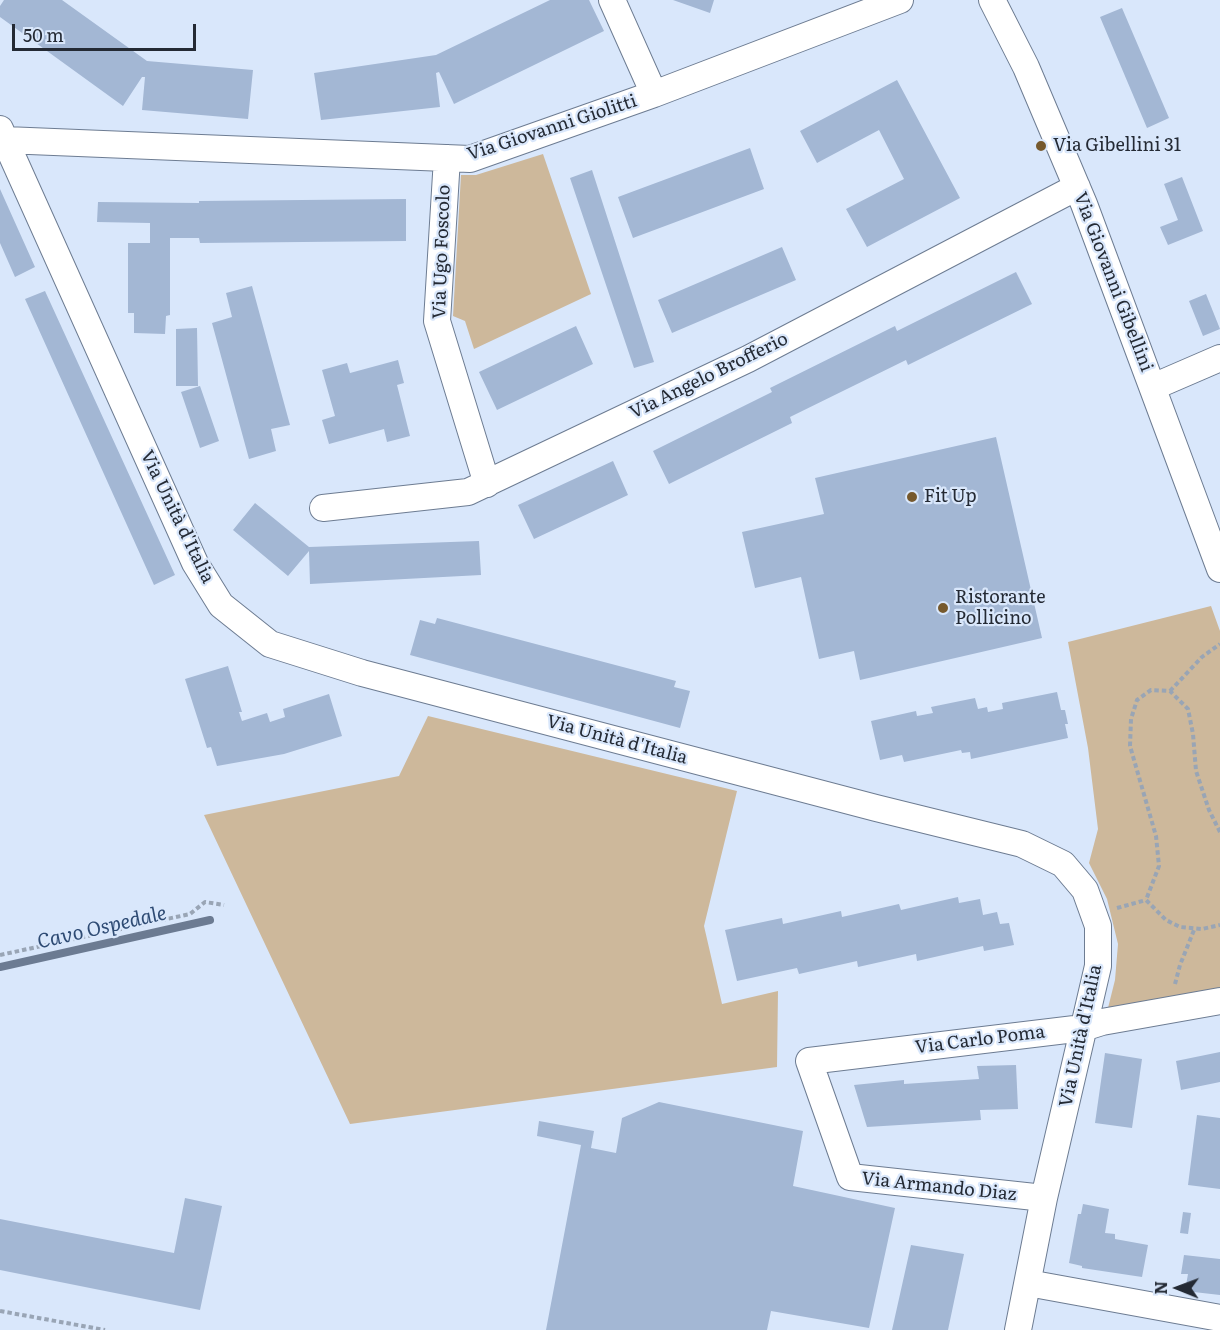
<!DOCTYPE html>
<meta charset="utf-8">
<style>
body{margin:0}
#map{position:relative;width:1220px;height:1330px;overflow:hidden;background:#d9e7fb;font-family:Literata,serif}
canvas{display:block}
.north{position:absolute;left:1148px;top:1258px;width:60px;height:60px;-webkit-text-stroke:4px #d9e7fb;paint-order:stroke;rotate:271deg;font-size:16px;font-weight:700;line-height:24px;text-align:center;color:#242a34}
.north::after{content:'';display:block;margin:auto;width:21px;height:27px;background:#242a34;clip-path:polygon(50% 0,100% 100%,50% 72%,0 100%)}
.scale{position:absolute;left:12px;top:24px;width:184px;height:27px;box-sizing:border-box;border:3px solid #242a34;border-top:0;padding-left:8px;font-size:18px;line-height:21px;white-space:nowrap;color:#242a34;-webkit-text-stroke:4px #d9e7fb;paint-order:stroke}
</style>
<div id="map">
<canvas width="1220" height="1330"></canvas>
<div class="north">N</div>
<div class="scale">50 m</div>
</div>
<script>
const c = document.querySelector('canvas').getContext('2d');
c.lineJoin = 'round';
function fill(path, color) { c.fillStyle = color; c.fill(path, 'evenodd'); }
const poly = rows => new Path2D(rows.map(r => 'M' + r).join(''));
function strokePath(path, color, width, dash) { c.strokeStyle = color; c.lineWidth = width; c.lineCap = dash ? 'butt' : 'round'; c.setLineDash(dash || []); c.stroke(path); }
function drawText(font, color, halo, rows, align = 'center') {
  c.font = font + ' Literata,serif'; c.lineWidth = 4.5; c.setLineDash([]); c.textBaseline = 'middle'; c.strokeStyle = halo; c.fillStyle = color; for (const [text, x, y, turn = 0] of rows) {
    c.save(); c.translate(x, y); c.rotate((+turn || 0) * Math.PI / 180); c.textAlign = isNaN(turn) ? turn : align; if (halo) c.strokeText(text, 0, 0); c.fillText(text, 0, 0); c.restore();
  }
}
fill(poly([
 [543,154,591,294,474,349,465,321,453,316,461,175,476,175],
 [1211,606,1220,631,1220,993,1107,1012,1115,980,1118,944,1107,899,1089,863,1098,829,1088,748,1068,642],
 [428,716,737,791,704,926,722,1004,778,991,777,1067,350,1124,204,815,399,776]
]), '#cdb89b');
strokePath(poly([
 [0,967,210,920]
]), '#6c7b92', 8);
fill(poly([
 [4,0,62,0,147,61,253,70,248,119,142,110,145,77,142,77,123,106,0,17,0,6],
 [550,0,589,0,604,31,454,104,439,72,436,73,440,107,321,120,314,73,436,55],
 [673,0,714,0,710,13],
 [1122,8,1169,118,1147,128,1100,17],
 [897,80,960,198,867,247,846,209,904,179,879,130,817,163,800,131],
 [750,148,764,189,633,238,618,197],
 [592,170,654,362,634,368,570,178],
 [1182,177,1203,231,1168,245,1160,227,1178,220,1164,184],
 [0,189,35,267,15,277,0,243],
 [406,199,406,241,200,243,199,238,170,238,170,315,166,316,165,334,134,333,134,313,128,313,128,243,150,243,150,223,97,222,98,202,199,203,199,201],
 [782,247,796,280,672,333,658,300],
 [1016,272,1032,304,908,365,906,360,790,417,792,423,669,484,653,451,772,392,770,388,895,326,897,331],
 [252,286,290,425,271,429,276,451,249,459,212,323,232,317,226,293],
 [45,291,175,575,154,585,25,299],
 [1206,294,1220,329,1203,336,1189,301],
 [576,326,593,364,497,410,479,372],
 [197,328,198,386,176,386,176,329],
 [398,360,404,383,397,385,410,436,387,442,384,429,329,444,322,420,335,416,322,370,347,363,350,373],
 [200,386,219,441,200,448,181,392],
 [996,437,1042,638,860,680,854,651,819,659,801,577,755,588,742,532,824,514,815,478],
 [613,461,628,495,534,539,518,505],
 [255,503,309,547,479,541,481,575,310,584,309,551,288,576,233,530],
 [437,618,676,681,674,687,690,691,680,728,410,655,420,620,435,624],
 [228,666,242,712,239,712,242,721,267,713,270,722,285,717,283,709,329,694,342,736,284,754,217,766,211,747,207,748,185,679],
 [1057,692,1061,710,1065,710,1068,724,1065,724,1068,738,971,759,970,752,962,753,961,750,904,762,902,755,880,760,871,721,916,711,917,716,933,713,931,707,975,698,978,709,987,707,988,712,1003,709,1002,703],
 [958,897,959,903,980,899,983,915,997,912,1000,924,1009,923,1014,945,984,951,983,946,917,961,916,954,858,967,857,961,799,974,797,968,737,981,725,930,782,918,783,924,841,911,842,917,899,904,901,910],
 [1220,1052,1220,1082,1181,1090,1176,1061],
 [1105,1053,1142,1059,1132,1128,1095,1123],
 [1016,1065,1018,1109,980,1110,981,1120,867,1127,854,1085,904,1080,904,1084,979,1079,977,1066],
 [659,1102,803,1131,793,1186,895,1208,869,1328,771,1311,767,1330,546,1330,581,1145,537,1136,539,1121,594,1131,591,1148,616,1153,622,1118],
 [1197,1115,1220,1118,1220,1189,1188,1185],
 [185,1198,222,1206,200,1310,0,1270,0,1219,174,1253],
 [1083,1204,1109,1209,1105,1233,1115,1234,1115,1239,1148,1245,1142,1277,1082,1268,1082,1266,1069,1263,1078,1214,1081,1214],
 [1183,1212,1191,1213,1188,1234,1180,1233],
 [911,1245,964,1254,948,1330,892,1330],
 [1184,1255,1220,1259,1220,1295,1185,1291,1188,1274,1181,1274]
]), '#a3b7d4');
const minor = poly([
 [612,0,654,94],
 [992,0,1026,67,1084,204,1220,569],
 [0,129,195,563,221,605,270,644,362,673,876,808,1022,844,1063,864,1085,890,1098,926,1098,966,1044,1198,1018,1330],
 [5,140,470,159,654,94,900,0],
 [447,158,437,321,487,484],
 [1153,387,1220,358],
 [323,508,468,492,748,359,1077,187],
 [1044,1198,850,1177,809,1061,1083,1028,1102,1022,1220,1001],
 [1028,1283,1220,1318]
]);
strokePath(minor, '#6d7c92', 28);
strokePath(poly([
 [1170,691,1202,657,1220,644],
 [1220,832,1209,810,1196,771,1193,734,1188,709,1170,691,1151,690,1137,700,1131,719,1130,746,1156,836,1159,866,1146,900,1166,920,1180,927,1202,929,1220,925],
 [1117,908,1146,900],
 [0,955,190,914,205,902,224,905],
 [1175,984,1180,965,1194,930],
 [0,1311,105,1330]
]), '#99a5b5', 4, [4.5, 3]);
strokePath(minor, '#fff', 26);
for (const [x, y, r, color] of [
 [1041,146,6,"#76592d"],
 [912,497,6,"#76592d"],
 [943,608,6,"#76592d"]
]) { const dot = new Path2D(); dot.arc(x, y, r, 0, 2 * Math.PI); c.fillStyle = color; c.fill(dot); strokePath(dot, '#d9e7fb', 2); }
drawText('18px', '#242a34', '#d9e7fb', [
 ["Via Giovanni Giolitti",552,128,-18],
 ["Via Ugo Foscolo",442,252,-88],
 ["Via Giovanni Gibellini",1113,282,69],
 ["Via Angelo Brofferio",709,376,-26],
 ["Via Unità d'Italia",177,517,64],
 ["Via Unità d'Italia",617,740,15],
 ["Via Unità d'Italia",1081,1036,-78],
 ["Via Carlo Poma",980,1040,-7],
 ["Via Armando Diaz",939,1187,6]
]);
drawText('18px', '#242a34', '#d9e7fb', [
 ["Via Gibellini 31",1053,146],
 ["Fit Up",924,497],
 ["Ristorante",955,598],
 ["Pollicino",955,619]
], 'left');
drawText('italic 20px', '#2e4b74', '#d9e7fb', [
 ["Cavo Ospedale",102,928,-13]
]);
</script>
